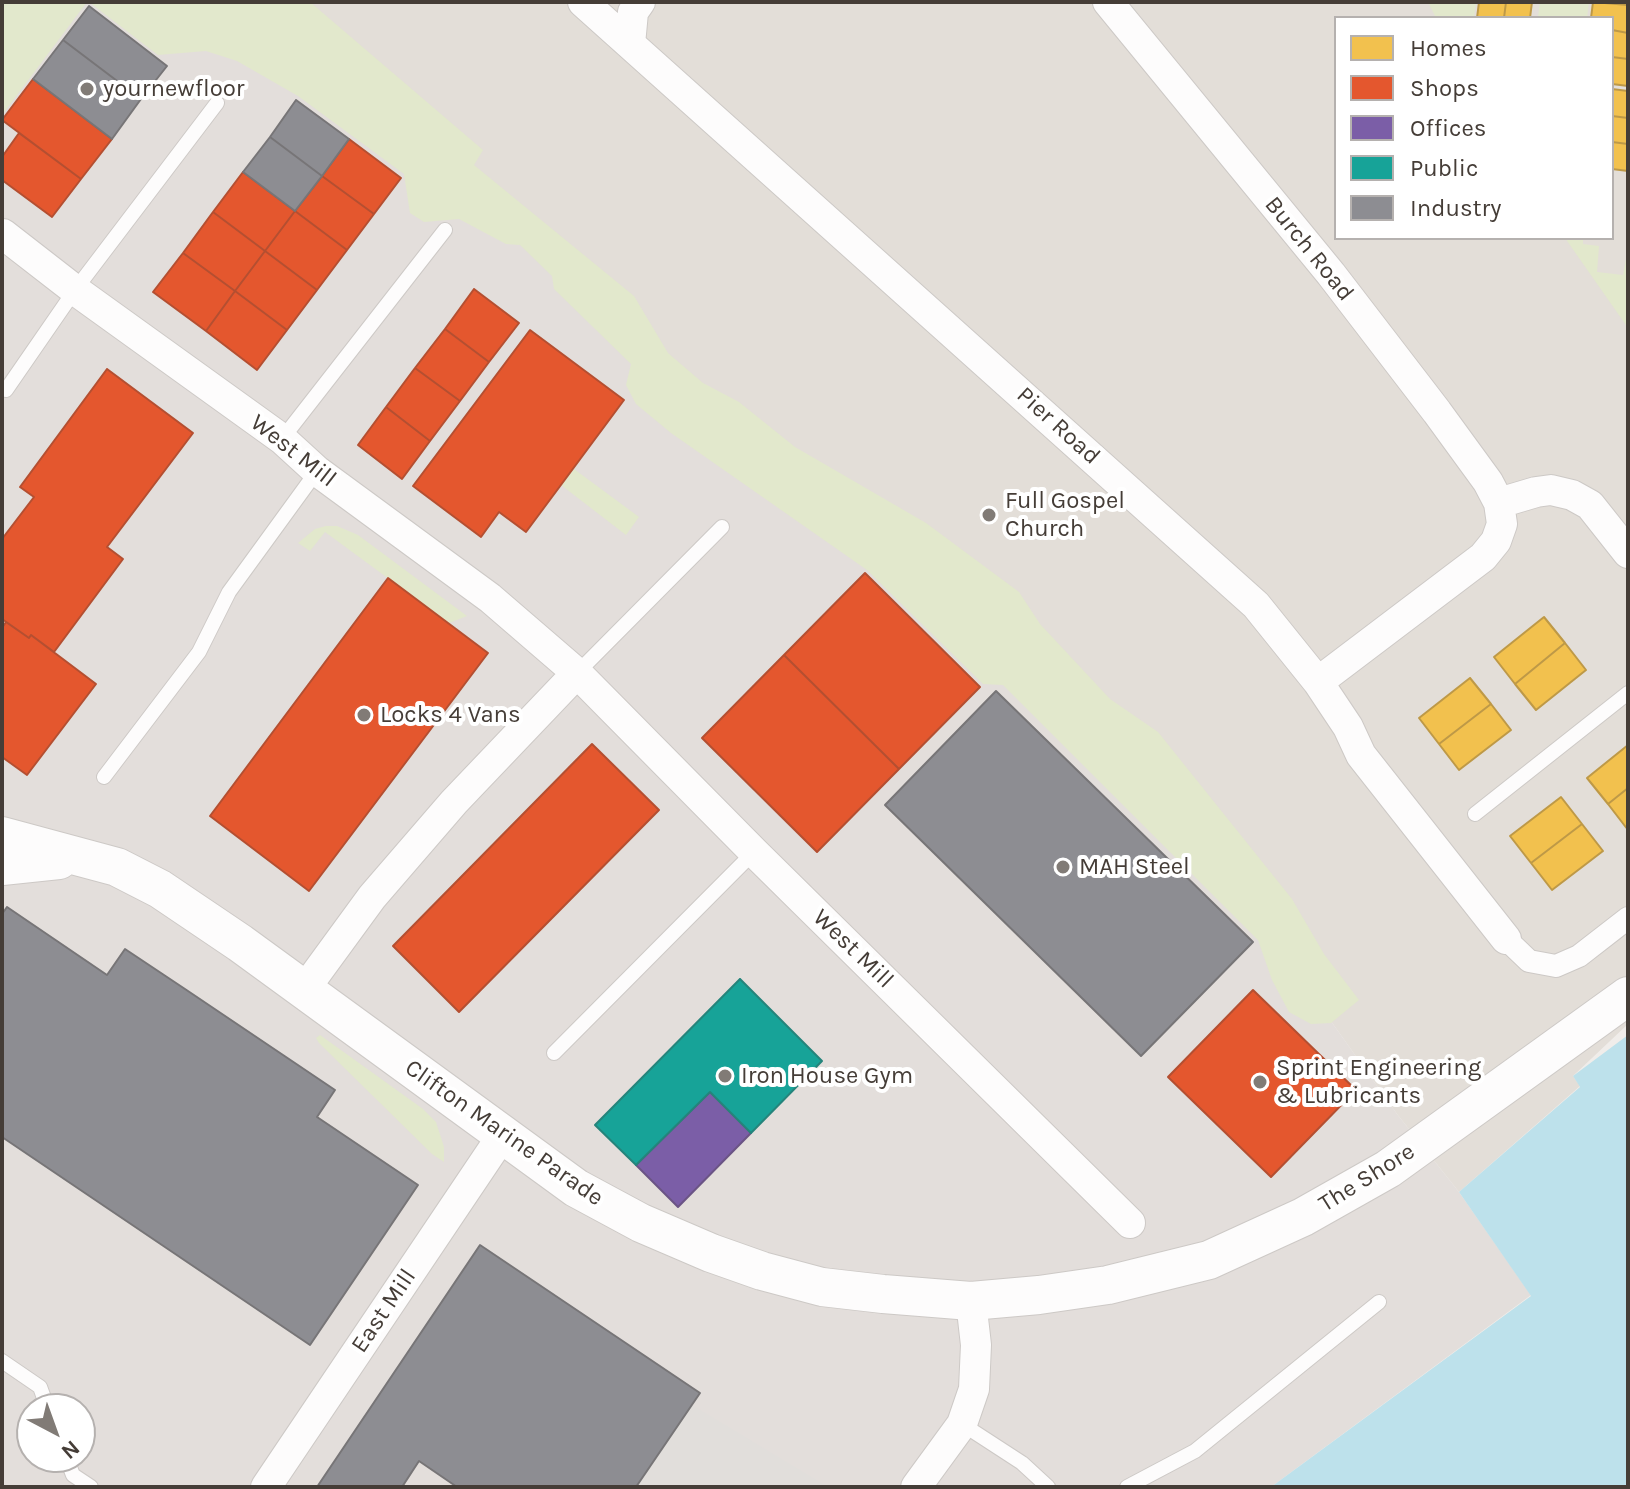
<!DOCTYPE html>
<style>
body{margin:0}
#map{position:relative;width:1630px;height:1489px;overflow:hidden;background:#f0edea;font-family:Karla,sans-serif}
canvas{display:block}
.frame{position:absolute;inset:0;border:4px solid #453d37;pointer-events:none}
.legend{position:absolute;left:1334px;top:16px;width:280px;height:224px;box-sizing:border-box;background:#fff;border:2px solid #b5b1af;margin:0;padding:10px 14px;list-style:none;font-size:24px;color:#453d37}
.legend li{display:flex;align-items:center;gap:16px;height:40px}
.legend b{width:40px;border:2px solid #b5b1af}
.north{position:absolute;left:16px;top:1393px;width:80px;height:80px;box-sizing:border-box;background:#fff;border:2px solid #b5b1af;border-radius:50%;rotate:139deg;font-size:22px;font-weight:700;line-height:32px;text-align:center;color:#453d37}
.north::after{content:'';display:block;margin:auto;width:28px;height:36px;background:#817b76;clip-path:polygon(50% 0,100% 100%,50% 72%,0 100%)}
</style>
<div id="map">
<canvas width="1630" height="1489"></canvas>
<div class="frame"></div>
<ul class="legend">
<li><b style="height:22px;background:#f2c14e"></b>Homes</li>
<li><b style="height:22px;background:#e4572e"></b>Shops</li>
<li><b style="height:22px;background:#7b5ea7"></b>Offices</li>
<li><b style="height:22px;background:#17a398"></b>Public</li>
<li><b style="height:22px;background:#8d8d92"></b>Industry</li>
</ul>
<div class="north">N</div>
</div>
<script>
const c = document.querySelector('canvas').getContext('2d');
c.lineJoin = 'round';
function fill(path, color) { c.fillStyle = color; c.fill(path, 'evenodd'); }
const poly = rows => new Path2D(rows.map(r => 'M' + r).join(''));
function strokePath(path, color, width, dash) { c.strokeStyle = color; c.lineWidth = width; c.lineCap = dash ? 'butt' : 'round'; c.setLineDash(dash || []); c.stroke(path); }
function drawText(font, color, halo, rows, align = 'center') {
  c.font = font + ' Karla,sans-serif'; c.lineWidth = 8; c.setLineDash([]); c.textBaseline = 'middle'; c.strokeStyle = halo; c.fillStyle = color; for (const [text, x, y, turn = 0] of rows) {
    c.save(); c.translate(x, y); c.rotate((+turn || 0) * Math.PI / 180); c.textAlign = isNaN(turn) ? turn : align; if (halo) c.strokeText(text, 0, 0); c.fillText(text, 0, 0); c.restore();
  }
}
fill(poly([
 [255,2,1628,2,1628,1024,1573,1076,1580,1086,1459,1192,1397,1114,1264,927],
 [1336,18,1612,18,1612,238,1336,238]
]), '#e3ded8');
fill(poly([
 [43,2,255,2,500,206,1264,927,1397,1114,1459,1192,1531,1295,1271,1487,2,1487,2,37],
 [32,1409,80,1409,80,1457,32,1457]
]), '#e3dedb');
fill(poly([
 [2,2,87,2,2,115],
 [89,2,310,2,483,150,474,165,634,296,668,353,703,383,739,402,795,447,926,523,1019,592,1040,624,1110,699,1158,732,1292,899,1324,954,1359,1000,1331,1023,1311,1024,1289,1012,1272,980,1258,940,1003,685,983,684,867,570,671,433,636,404,626,385,631,364,554,289,552,276,520,245,506,244,459,219,424,222,410,213,404,174,298,96,237,61,206,51,158,55],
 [1428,2,1476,2,1474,18,1436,18],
 [1540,2,1589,2,1587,18,1538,17],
 [1565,238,1583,238,1583,244,1599,246,1597,272,1623,275,1628,249,1628,328],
 [574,469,639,517,626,535,561,485],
 [326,526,337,526,358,535,467,616,449,623,325,532,310,551,298,543,315,529],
 [320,1035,423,1109,436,1122,444,1147,444,1162,432,1154,319,1043,316,1038]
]), '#e2e8cc');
fill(poly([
 [692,1405,828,1487,636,1487]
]), '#e1dedb');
fill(poly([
 [1628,1035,1628,1487,1271,1487,1531,1296,1459,1192,1580,1087,1573,1076]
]), '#bde1eb');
const homes = poly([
 [1479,2,1506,2,1504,18,1477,18,1479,2],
 [1506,2,1532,2,1530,18,1504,18,1506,2],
 [1593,2,1628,5,1628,33,1612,30,1612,18,1591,18,1593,2],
 [1612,30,1628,33,1628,59,1612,57,1612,30],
 [1612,57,1628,59,1628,86,1612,84,1612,57],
 [1612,89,1628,91,1628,118,1612,116,1612,89],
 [1612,116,1628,118,1628,144,1612,142,1612,116],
 [1612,142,1628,144,1628,171,1612,169,1612,142],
 [1544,617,1565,643,1515,684,1494,657,1544,617],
 [1565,643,1586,670,1536,710,1515,684,1565,643],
 [1470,678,1491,704,1439,744,1419,718,1470,678],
 [1491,704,1511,730,1459,770,1439,744,1491,704],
 [1628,745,1628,788,1608,804,1587,778,1628,745],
 [1628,788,1628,830,1608,804,1628,788],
 [1561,797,1582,824,1531,863,1510,836,1561,797],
 [1582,824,1603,851,1552,890,1531,863,1582,824]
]);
fill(homes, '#f2c14e');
strokePath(homes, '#be9947', 2);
const shops = poly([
 [33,79,112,139,81,179,2,120,33,79],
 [19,133,81,179,52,217,2,180,2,157,19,133],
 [349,139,401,178,374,214,322,176,349,139],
 [243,172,295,211,265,251,213,212,243,172],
 [322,176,374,214,347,250,295,211,322,176],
 [295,211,347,250,317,290,265,251,295,211],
 [213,212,265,251,235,291,183,253,213,212],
 [265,251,317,290,287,330,235,291,265,251],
 [183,253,235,291,206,331,153,292,183,253],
 [474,289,519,323,489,362,445,329,474,289],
 [235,291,287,330,257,370,206,331,235,291],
 [445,329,489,362,460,401,415,368,445,329],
 [530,330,624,400,526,532,499,512,481,537,413,486,530,330],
 [415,368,460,401,430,441,386,407,415,368],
 [107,369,193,433,107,547,123,559,54,652,31,635,29,638,2,619,2,539,34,497,20,487,107,369],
 [386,407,430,441,402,479,358,445,386,407],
 [865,573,980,687,899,769,784,655,865,573],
 [388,578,488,653,309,891,210,816,388,578],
 [6,622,29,638,31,635,96,684,27,775,2,757,2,628,6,622],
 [784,655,899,769,817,852,702,738,784,655],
 [592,744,659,810,459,1012,393,946,592,744],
 [1253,990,1356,1090,1271,1177,1168,1077,1253,990]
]);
fill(shops, '#e4572e');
strokePath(shops, '#b44f31', 2);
const offices = poly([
 [710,1092,751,1133,678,1207,636,1165,710,1092]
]);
fill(offices, '#7b5ea7');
strokePath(offices, '#6b5485', 2);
const public = poly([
 [740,979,822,1061,751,1133,710,1092,636,1165,595,1125,740,979]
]);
fill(public, '#17a398');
strokePath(public, '#25847b', 2);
const industry = poly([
 [89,6,167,66,141,99,63,40,89,6],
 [63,40,141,99,112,139,33,79,63,40],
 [296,100,349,139,322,176,270,137,296,100],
 [270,137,322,176,295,211,243,172,270,137],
 [996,691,1253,942,1141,1056,885,805,996,691],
 [7,907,107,975,125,949,185,989,335,1090,317,1117,418,1185,310,1345,2,1137,2,914,7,907],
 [480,1245,700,1393,636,1487,457,1487,419,1461,402,1487,317,1487,480,1245]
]);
fill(industry, '#8d8d92');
strokePath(industry, '#777577', 2);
const service = poly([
 [6,390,75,290,217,103],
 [282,439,445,230],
 [577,673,722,527],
 [104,777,199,652,229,592,317,471],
 [1475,814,1628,693],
 [554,1053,754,852],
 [2,1361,40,1387,48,1409],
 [962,1424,1022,1463,1048,1487],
 [66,1457,73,1475,91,1487],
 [1127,1487,1195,1451,1379,1302]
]);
const pedestrian = poly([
 [1506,939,1529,961,1556,966,1579,956,1628,918]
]);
const minor = poly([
 [583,2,1256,605,1318,682,1348,727,1361,755,1506,939],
 [1108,2,1331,274,1437,412,1488,482,1499,503,1502,524,1496,541,1483,557,1318,682],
 [630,44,633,12,640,2],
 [3,234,75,290,282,439,317,471,490,598,577,673,754,852,1130,1223],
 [1499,503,1536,492,1551,490,1572,495,1590,505,1628,553],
 [304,990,372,897,454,802,577,673],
 [266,1487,502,1136],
 [916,1487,962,1424,974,1389,976,1345,971,1301]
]);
const tertiary = poly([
 [2,836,117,867,160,889,240,943,576,1188,641,1223,711,1253,762,1271,822,1287,883,1294,971,1301,1039,1295,1108,1285,1209,1260,1303,1217,1388,1169,1628,996],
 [2,866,59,860]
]);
strokePath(service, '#cdc9c6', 16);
strokePath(pedestrian, '#cdc9c6', 24);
strokePath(minor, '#cdc9c6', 32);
strokePath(tertiary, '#cdc9c6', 40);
strokePath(service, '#fdfcfc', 14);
strokePath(pedestrian, '#fdfcfc', 22);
strokePath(minor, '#fdfcfc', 30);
strokePath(tertiary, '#fdfcfc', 38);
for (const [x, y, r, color] of [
 [87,89,8,"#817b76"],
 [989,515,8,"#817b76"],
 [364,715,8,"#817b76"],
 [1063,867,8,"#817b76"],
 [725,1076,8,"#817b76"],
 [1260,1082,8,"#817b76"]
]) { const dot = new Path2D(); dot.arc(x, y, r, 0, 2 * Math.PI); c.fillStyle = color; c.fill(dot); strokePath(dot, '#fff', 3); }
drawText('24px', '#453d37', '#fff', [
 ["yournewfloor",103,89],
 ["Full Gospel",1005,501],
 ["Church",1005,529],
 ["Locks 4 Vans",380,715],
 ["MAH Steel",1079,867],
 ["Sprint Engineering",1276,1068],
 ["& Lubricants",1276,1096],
 ["Iron House Gym",741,1076]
], 'left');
drawText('24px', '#453d37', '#fff', [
 ["Burch Road",1309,249,51],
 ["Pier Road",1058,426,42],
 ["West Mill",293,451,38],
 ["West Mill",853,949,44],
 ["Clifton Marine Parade",504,1133,35],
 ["The Shore",1367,1178,-32],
 ["East Mill",384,1311,-56]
]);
</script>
